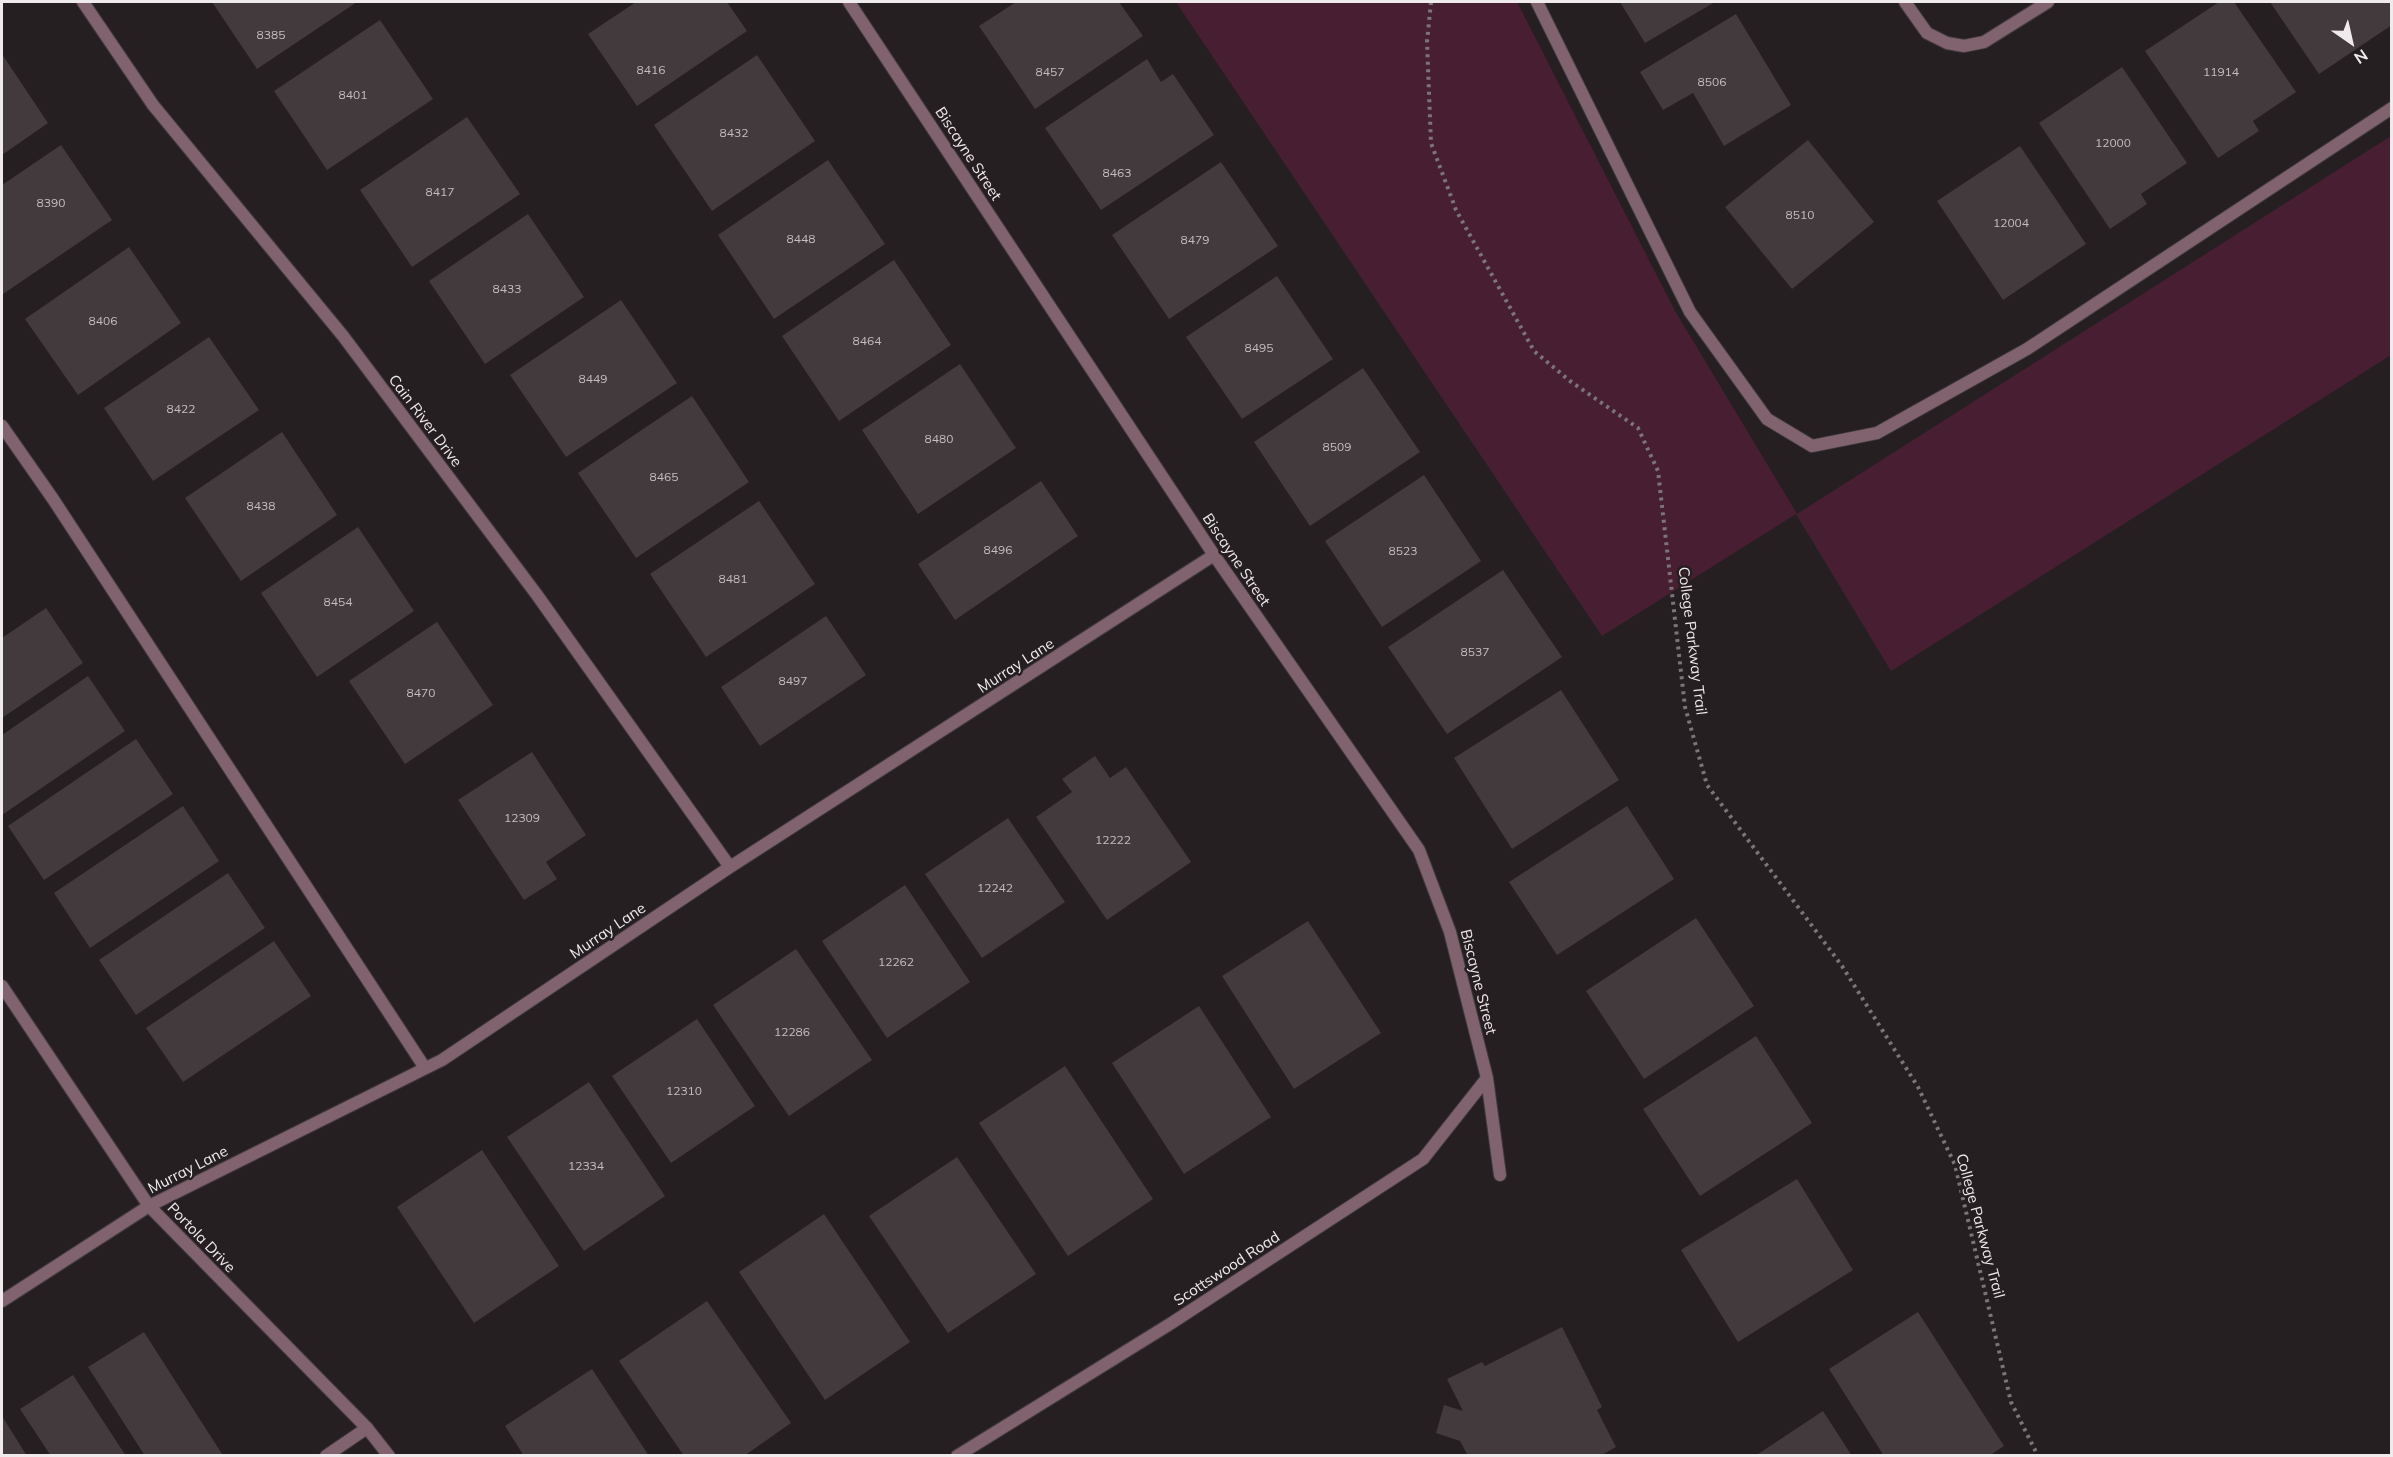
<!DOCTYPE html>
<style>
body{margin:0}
#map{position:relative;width:2393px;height:1457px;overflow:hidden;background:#261f22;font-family:Mulish,sans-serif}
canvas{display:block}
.frame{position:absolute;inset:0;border:3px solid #efeaec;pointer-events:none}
.north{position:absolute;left:2321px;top:12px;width:60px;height:60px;-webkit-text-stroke:4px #261f22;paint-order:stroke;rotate:146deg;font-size:16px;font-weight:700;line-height:24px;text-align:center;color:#efeaec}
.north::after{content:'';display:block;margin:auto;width:21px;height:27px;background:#efeaec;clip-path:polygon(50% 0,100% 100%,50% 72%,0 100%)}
</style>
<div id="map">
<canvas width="2393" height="1457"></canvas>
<div class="frame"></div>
<div class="north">N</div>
</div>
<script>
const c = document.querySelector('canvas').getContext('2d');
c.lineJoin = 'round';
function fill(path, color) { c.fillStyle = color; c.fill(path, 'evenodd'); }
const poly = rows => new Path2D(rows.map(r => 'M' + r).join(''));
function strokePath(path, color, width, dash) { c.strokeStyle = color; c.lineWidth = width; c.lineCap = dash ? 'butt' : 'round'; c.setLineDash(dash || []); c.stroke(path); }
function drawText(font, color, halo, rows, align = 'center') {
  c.font = font + ' Mulish,sans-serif'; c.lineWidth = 5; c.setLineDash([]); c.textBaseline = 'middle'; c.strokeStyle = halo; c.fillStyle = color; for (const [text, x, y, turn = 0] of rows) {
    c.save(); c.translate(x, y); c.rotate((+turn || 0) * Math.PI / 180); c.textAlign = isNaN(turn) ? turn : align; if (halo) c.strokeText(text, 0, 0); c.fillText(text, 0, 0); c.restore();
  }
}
fill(poly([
 [1176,2,1517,2,1675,311,1797,514,2391,136,2391,355,1891,671,1796,514,1602,636]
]), '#481f32');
fill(poly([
 [212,2,357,2,257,69],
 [636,2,727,2,747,31,637,106,588,34],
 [1016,2,1119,2,1143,36,1035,109,979,26],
 [1620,2,1715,2,1645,43],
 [2219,2,2234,2,2296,92,2253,121,2259,131,2218,158,2145,51],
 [2270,2,2392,2,2392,25,2319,74],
 [1736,14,1791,105,1724,146,1693,93,1663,110,1640,72],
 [380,20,433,99,327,170,274,91],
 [2,54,48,123,2,155],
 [757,55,815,141,712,211,654,125],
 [1147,59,1161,82,1173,74,1214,135,1101,210,1045,128],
 [2122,67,2187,163,2141,194,2147,204,2110,229,2039,123],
 [467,117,520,194,412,267,360,190],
 [1808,140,1874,222,1792,289,1725,207],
 [61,145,112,220,3,294,2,185],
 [2020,146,2086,244,2003,300,1937,201],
 [828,160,885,244,774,319,718,235],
 [1221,162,1278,246,1169,319,1112,235],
 [528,214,584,297,485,364,429,281],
 [129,247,181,323,78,395,25,319],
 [894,260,951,345,839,421,782,336],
 [1277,276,1333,359,1242,419,1186,337],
 [621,300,677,383,566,457,510,375],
 [209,337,259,410,153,481,104,408],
 [960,364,1016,448,918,514,862,430],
 [1363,368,1420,452,1310,526,1254,442],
 [692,396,749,482,636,558,578,473],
 [282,432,337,515,241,581,185,498],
 [1424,475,1481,561,1382,627,1325,541],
 [1041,481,1078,536,955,620,918,564],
 [759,501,815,584,706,657,650,574],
 [358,527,414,611,317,677,261,593],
 [1503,570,1562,657,1447,734,1388,647],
 [46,608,83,663,2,718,2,638],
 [826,616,866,675,760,746,721,687],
 [437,622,493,705,405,764,349,681],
 [88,676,125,731,2,815,2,735],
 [1561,690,1619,780,1512,849,1454,758],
 [136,739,173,794,44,880,8,826],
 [532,752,586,835,546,862,557,879,524,900,458,800],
 [1095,756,1110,778,1126,767,1191,862,1107,920,1036,817,1072,792,1062,779],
 [183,806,219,861,90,948,54,893],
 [1627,806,1674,879,1557,955,1509,882],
 [1008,818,1065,902,982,958,925,874],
 [228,873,265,928,136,1015,99,960],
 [905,885,970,982,887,1038,822,941],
 [1696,918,1754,1006,1644,1079,1586,991],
 [1308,921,1381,1033,1294,1089,1222,976],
 [274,941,311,996,183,1082,146,1028],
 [796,949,872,1060,789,1116,713,1005],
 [1199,1006,1271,1117,1184,1174,1112,1063],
 [697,1019,755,1106,671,1163,612,1076],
 [1756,1036,1812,1123,1700,1196,1643,1109],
 [1065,1066,1153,1199,1068,1256,979,1123],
 [589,1082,665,1196,584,1251,507,1137],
 [482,1150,559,1266,474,1323,397,1207],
 [957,1157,1036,1274,948,1333,869,1216],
 [1797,1179,1853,1270,1738,1342,1681,1250],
 [824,1214,910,1342,825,1400,739,1272],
 [707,1301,791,1423,744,1456,684,1456,619,1361],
 [1918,1312,2004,1446,1989,1456,1884,1456,1829,1369],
 [1562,1327,1602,1407,1597,1410,1616,1447,1600,1456,1468,1456,1460,1441,1436,1433,1444,1405,1463,1411,1447,1379,1482,1362,1485,1366],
 [144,1332,222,1454,219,1456,145,1456,88,1367],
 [592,1369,649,1456,524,1456,505,1426],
 [73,1375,126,1456,51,1456,20,1409],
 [1823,1411,1852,1456,1755,1456],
 [2,1416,27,1456,2,1456]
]), '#423a3d');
const lane = poly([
 [1537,2,1690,312,1767,419,1812,446,1877,433,2027,349,2392,108],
 [2,426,53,499,425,1068],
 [326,1456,367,1428]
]);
const street = poly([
 [83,2,153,105,343,336,537,595,730,867],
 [849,2,1214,555,1419,850,1450,932,1487,1078,1500,1175],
 [1905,2,1927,33,1947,43,1964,46,1984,42,2048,2],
 [2,986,149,1206,367,1428,389,1456],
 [2,1301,149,1206,442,1060,730,867,1214,555],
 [957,1456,1170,1324,1423,1159,1487,1078]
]);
strokePath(lane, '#423b3e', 14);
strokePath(street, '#423b3e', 14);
strokePath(poly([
 [1431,2,1427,42,1431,143,1456,210,1534,351,1570,381,1638,428,1658,471,1685,707,1707,785,1842,966,1918,1087,1955,1165,2011,1402,2038,1456]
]), '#7b7577', 4, [3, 4.5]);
strokePath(lane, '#816370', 12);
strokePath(street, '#816370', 12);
drawText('12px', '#c4bec0', null, [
 ["8385",271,35],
 ["8416",651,70],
 ["8457",1050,72],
 ["11914",2221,72],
 ["8506",1712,82],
 ["8401",353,95],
 ["8432",734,133],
 ["12000",2113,143],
 ["8463",1117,173],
 ["8417",440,192],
 ["8390",51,203],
 ["8510",1800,215],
 ["12004",2011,223],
 ["8448",801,239],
 ["8479",1195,240],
 ["8433",507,289],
 ["8406",103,321],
 ["8464",867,341],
 ["8495",1259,348],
 ["8449",593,379],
 ["8422",181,409],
 ["8480",939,439],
 ["8509",1337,447],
 ["8465",664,477],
 ["8438",261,506],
 ["8496",998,550],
 ["8523",1403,551],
 ["8481",733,579],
 ["8454",338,602],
 ["8537",1475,652],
 ["8497",793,681],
 ["8470",421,693],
 ["12309",522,818],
 ["12222",1113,840],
 ["12242",995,888],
 ["12262",896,962],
 ["12286",792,1032],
 ["12310",684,1091],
 ["12334",586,1166]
]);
drawText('15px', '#efeaec', '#261f22', [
 ["Biscayne Street",968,154,57],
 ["Cain River Drive",425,421,53],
 ["Biscayne Street",1236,560,56],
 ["College Parkway Trail",1692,641,83],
 ["Murray Lane",1016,666,-33],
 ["Murray Lane",608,931,-34],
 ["Biscayne Street",1478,982,76],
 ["Murray Lane",188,1170,-27],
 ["College Parkway Trail",1980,1226,75],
 ["Portola Drive",201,1238,46],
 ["Scottswood Road",1227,1269,-33]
]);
</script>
